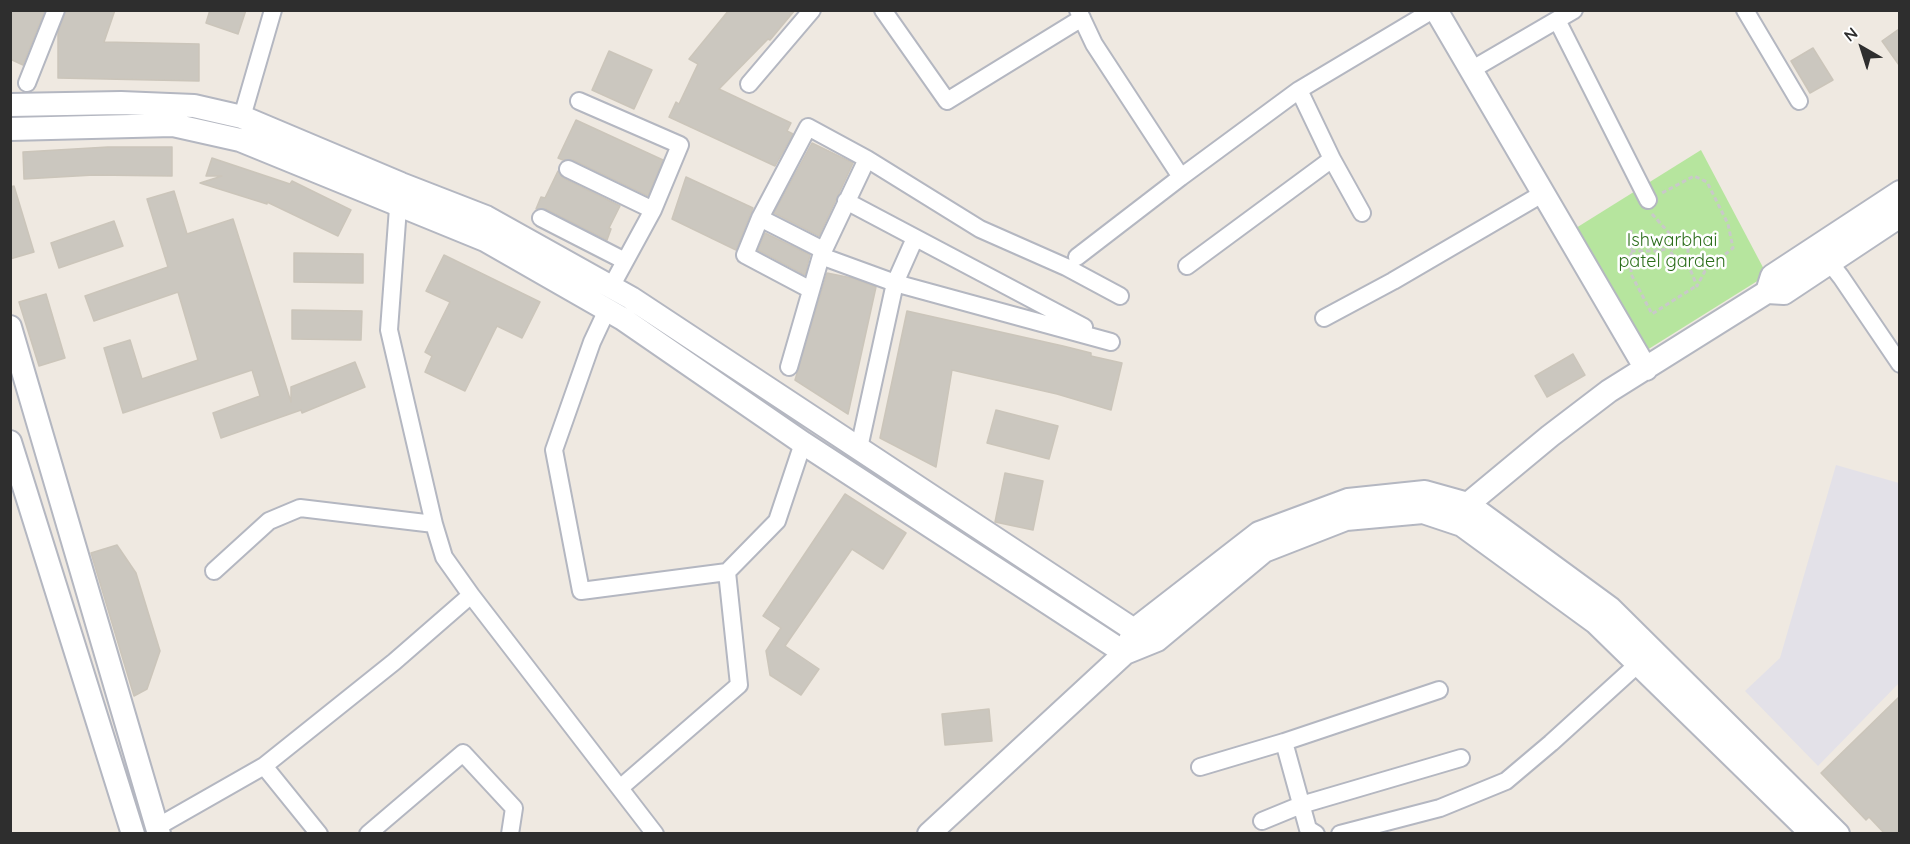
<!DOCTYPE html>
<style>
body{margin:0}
#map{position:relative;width:1910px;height:844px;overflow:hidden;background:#efe9e1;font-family:Quicksand,sans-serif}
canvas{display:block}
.frame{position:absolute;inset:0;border:12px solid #2e2e2e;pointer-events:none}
.north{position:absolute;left:1832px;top:18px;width:60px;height:60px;-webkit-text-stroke:4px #fff;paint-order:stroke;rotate:321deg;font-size:16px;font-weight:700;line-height:24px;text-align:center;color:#2e2e2e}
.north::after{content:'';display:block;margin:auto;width:21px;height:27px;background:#2e2e2e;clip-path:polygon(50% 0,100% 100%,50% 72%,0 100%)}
</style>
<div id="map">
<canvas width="1910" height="844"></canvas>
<div class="frame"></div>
<div class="north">N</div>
</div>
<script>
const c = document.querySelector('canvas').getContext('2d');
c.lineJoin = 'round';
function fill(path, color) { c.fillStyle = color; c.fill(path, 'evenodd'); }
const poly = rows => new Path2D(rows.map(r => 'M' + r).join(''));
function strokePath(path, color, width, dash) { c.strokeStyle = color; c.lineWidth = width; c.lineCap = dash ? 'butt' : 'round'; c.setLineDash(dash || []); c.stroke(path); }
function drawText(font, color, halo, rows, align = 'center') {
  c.font = font + ' Quicksand,sans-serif'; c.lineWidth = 5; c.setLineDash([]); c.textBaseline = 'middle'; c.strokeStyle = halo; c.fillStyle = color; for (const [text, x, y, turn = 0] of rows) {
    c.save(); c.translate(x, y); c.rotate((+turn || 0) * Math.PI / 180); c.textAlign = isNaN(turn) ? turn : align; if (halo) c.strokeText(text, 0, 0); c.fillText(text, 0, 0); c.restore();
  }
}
fill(poly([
 [1836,465,1899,483,1899,683,1818,766,1745,691,1780,658]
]), '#e3e1e8');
fill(poly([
 [1701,150,1767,275,1647,350,1576,228]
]), '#b6e59e');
const building = poly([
 [10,10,45,10,23,65,10,59,10,10],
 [66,10,115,10,104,42,199,44,199,81,58,78,58,32,66,10],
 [210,10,246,10,238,34,206,23,210,10],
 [729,10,795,10,770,40,768,39,719,89,791,123,787,131,793,134,775,166,669,117,676,102,679,104,698,64,689,59,729,10],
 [1899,29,1899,65,1882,41,1899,29],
 [1813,48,1833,80,1810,93,1791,61,1813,48],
 [609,51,652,70,634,109,592,90,609,51],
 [576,120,663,160,648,196,573,160,563,160,558,158,576,120],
 [812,143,853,163,819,236,774,213,812,143],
 [108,147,172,147,172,176,94,175,24,179,23,152,108,147],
 [212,158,290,184,292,181,351,210,338,236,267,202,267,204,200,183,222,176,206,176,212,158],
 [558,171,563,178,620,206,609,228,611,229,607,240,546,209,536,209,541,197,545,198,558,171],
 [686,177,753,208,736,250,672,219,686,177],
 [14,186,34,252,10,259,10,187,14,186],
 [174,191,187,234,233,219,291,402,291,387,355,362,365,387,302,413,301,410,221,438,213,413,260,396,252,370,123,413,104,348,130,340,142,379,198,360,178,292,94,321,85,296,168,267,147,199,174,191],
 [114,221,123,246,59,268,51,243,114,221],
 [765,233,810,255,805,275,758,250,765,233],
 [294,253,363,254,363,283,294,282,294,253],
 [444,255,540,302,522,338,497,326,465,391,425,372,432,356,425,352,450,302,426,291,444,255],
 [827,273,852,278,876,287,848,414,795,380,827,273],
 [46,294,65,358,39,366,19,302,46,294],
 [292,310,362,311,361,340,292,339,292,310],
 [907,311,1063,346,1091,353,1091,356,1122,363,1111,410,1057,394,952,370,936,467,880,438,907,311],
 [1573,354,1585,375,1547,397,1535,376,1573,354],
 [996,410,1058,426,1049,459,987,443,996,410],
 [1005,473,1043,481,1033,530,995,522,1005,473],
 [845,494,906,533,883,569,852,549,785,646,819,669,801,695,770,675,766,651,781,628,763,616,845,494],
 [117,545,136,573,160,651,147,689,134,696,91,553,117,545],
 [1899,697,1899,834,1885,834,1869,817,1866,820,1821,773,1899,697],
 [989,709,992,741,945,745,942,714,989,709]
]);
fill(building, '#cbc7bf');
strokePath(building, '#cbc5ba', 1.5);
const street = poly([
 [883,10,947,101,1082,18],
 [1078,10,1094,44,1181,177,1299,90,1433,10],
 [1745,10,1799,101],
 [1557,20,1648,200],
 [1471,70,1574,10],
 [27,83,56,10],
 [749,84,812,10],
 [1299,90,1332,159,1362,213],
 [579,101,680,145,653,210,611,287],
 [242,117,273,10],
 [568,169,653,210],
 [399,194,389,330,434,524,444,557,471,595,655,834],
 [846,201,1084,327],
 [541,218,625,261],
 [760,218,823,250],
 [915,238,895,283,821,256,867,159,980,229,1066,267,1120,296],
 [1823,254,1841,277,1900,364],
 [1077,257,1181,177],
 [1187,266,1332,159],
 [811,290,745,255,760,218,808,127,867,159],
 [607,310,592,342,554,450,581,591,727,572],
 [1324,318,1393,281,1542,194],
 [789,367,821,256],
 [859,448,895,283,1111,342],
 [214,571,269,521,300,508,434,524],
 [264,766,319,834],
 [1200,767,1284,742],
 [620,788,739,685,727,572,777,521,803,443],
 [1262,821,1301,805,1461,758],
 [157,827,264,766,394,662,471,595],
 [368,834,463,753,514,808,510,834],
 [1316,834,1308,829,1284,742,1439,690],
 [1340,834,1440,808,1506,781,1551,743,1638,664]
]);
const secondary = poly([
 [1436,10,1646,369],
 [10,105,121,103,194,106,242,117,401,184,486,217,631,298,1134,630],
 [10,129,173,125,240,140,485,240,623,319,803,443,1125,653,1157,640,1264,551,1346,519,1423,512,1462,525,1595,622,1812,834],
 [1767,292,1772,276,1900,192],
 [10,327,159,834],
 [10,442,133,834],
 [1460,514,1468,504,1550,436,1609,391,1767,292,1784,293,1900,216],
 [929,834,1125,653,1134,630,1259,533,1348,500,1425,492,1468,504,1610,608,1838,834]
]);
strokePath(street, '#b4b7c1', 20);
strokePath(secondary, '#b4b7c1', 26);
strokePath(poly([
 [1652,214,1679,244],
 [1631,230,1631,274,1652,314,1696,286],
 [1675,247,1670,251,1676,260,1688,264],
 [1631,251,1659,251,1679,244,1688,247,1688,264,1697,286,1705,271,1733,248,1728,224,1707,182,1694,176,1662,193]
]), '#c9c9c9', 3, [4.5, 3]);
strokePath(street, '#fff', 16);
strokePath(secondary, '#fff', 22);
drawText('18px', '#2c6e1b', '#fff', [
 ["Ishwarbhai",1672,241],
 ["patel garden",1672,262]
]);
</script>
